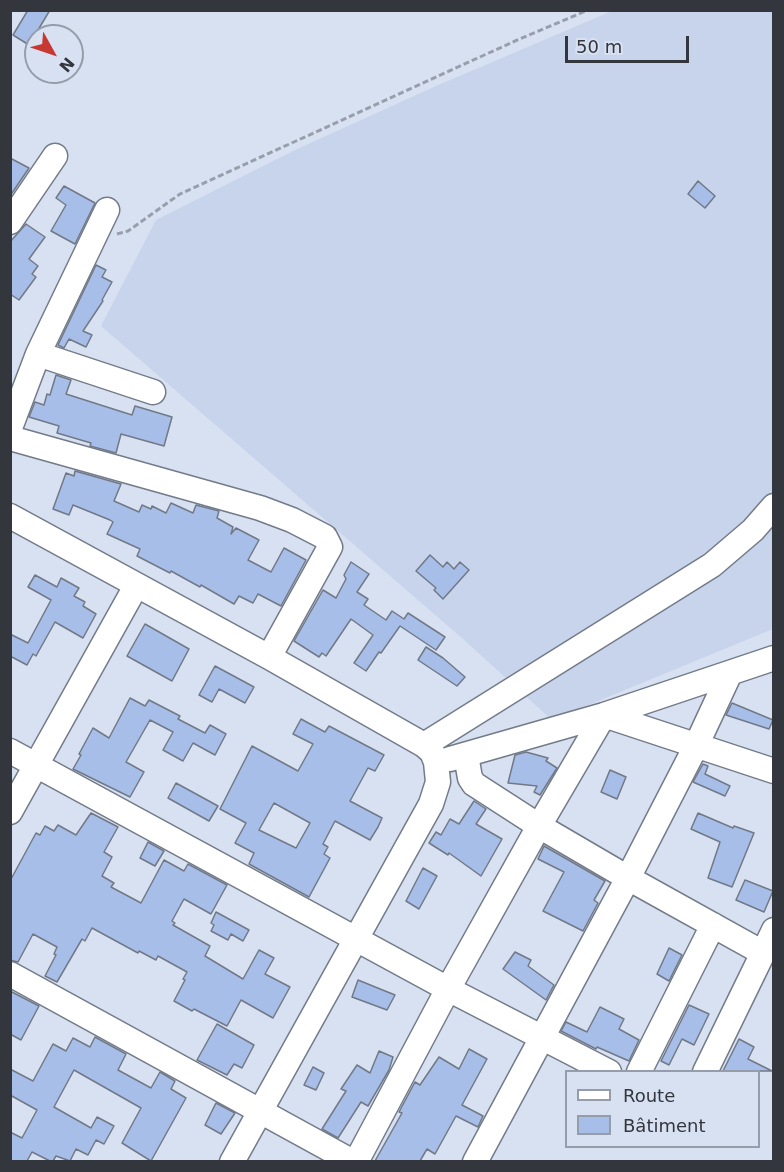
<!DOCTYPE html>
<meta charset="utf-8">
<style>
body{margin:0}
#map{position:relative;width:784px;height:1172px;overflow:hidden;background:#d8e1f2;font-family:"DejaVu Sans",sans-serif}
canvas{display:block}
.frame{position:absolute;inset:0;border:12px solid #33363d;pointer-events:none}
.legend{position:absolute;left:565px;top:1070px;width:195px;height:78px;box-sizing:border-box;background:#d8e1f2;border:2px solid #969daa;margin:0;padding:8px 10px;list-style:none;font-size:18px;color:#33363d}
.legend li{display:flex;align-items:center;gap:12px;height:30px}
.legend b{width:30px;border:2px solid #969daa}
.north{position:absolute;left:24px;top:24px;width:60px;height:60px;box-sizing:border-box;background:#d8e1f2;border:2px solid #969daa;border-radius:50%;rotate:130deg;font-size:16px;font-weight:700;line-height:24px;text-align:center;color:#33363d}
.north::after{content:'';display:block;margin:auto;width:21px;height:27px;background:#c73833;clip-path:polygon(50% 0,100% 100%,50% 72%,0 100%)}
.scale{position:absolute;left:565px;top:36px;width:124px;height:27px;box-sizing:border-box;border:3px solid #33363d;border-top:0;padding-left:8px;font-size:18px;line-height:21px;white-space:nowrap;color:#33363d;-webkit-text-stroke:4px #d8e1f2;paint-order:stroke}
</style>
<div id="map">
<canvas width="784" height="1172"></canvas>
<div class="frame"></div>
<ul class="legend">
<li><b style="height:8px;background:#fff"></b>Route</li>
<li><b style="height:16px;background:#a7bee9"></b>Bâtiment</li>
</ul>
<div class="north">N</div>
<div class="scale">50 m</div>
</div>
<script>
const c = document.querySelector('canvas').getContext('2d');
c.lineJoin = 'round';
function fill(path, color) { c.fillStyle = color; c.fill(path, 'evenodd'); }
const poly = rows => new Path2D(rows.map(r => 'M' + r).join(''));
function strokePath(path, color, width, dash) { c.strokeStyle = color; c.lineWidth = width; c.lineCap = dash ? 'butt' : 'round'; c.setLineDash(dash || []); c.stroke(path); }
fill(poly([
 [612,11,773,11,773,629,552,720,463,639,101,326,156,220,295,150,436,86]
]), '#c8d4eb');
const building = poly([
 [28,10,50,10,29,45,13,35,28,10],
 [10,158,29,168,10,196,10,158],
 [698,181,715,196,705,208,688,194,698,181],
 [64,186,95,203,75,244,51,231,66,205,56,198,64,186],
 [26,224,45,237,29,259,38,266,32,274,36,277,19,300,10,294,10,242,26,224],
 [96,265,106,270,102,277,112,282,102,300,103,301,83,331,92,335,86,347,69,339,64,348,58,345,96,265],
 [56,375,71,380,66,394,132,415,135,406,172,417,164,446,121,434,116,453,90,446,91,443,57,433,59,426,29,417,35,402,44,405,47,394,50,395,56,375],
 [75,471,121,484,114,501,139,512,142,505,151,509,152,506,166,513,171,503,193,513,196,505,219,511,217,518,233,527,231,534,236,528,259,540,248,560,271,572,284,548,306,560,281,606,258,594,253,603,239,596,234,604,201,585,200,587,171,571,170,573,137,556,140,549,107,534,113,522,110,520,73,505,69,515,53,509,66,473,74,476,75,471],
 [430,555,443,567,447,562,454,569,460,562,469,570,443,599,434,590,436,588,416,571,430,555],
 [351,562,369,574,357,592,368,599,364,605,386,620,392,611,404,619,408,613,445,637,436,650,400,626,381,653,379,652,366,671,354,663,373,635,351,619,326,656,322,653,319,657,294,641,323,590,336,598,346,579,344,575,351,562],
 [35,575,57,587,61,578,79,588,74,596,85,602,83,606,96,614,83,638,55,622,36,656,33,654,27,665,10,656,10,634,28,643,51,600,28,587,35,575],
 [145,624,189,649,172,681,127,656,145,624],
 [426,647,443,658,465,677,457,686,418,660,426,647],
 [215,666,254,687,245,703,219,689,212,702,199,695,215,666],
 [130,698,145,706,149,700,180,716,178,719,205,733,210,725,226,734,215,755,193,743,183,761,163,750,173,732,150,720,126,762,144,772,130,797,73,769,81,755,79,754,93,728,109,738,130,698],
 [732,703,773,720,769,729,726,715,732,703],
 [301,719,325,732,329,726,384,755,375,771,368,768,350,801,382,818,378,827,370,840,335,821,323,844,328,847,324,854,330,858,309,897,249,864,254,853,235,843,246,823,220,809,252,746,298,771,313,744,293,734,301,719],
 [274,803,310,823,296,848,259,830,274,803],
 [526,752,548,758,546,761,557,768,540,795,534,792,537,786,508,783,515,755,526,752],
 [703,764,708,766,705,774,730,786,725,796,693,782,703,764],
 [610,770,626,777,617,799,601,792,610,770],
 [176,783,218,806,209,821,168,798,176,783],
 [474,801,486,809,476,824,502,839,481,876,449,853,448,855,429,843,436,832,441,835,450,819,459,824,474,801],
 [91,813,118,827,104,852,112,857,102,876,114,883,111,887,141,903,164,860,184,871,188,864,227,885,211,914,184,899,172,921,175,923,173,925,210,946,205,956,243,979,259,950,274,958,265,974,290,987,273,1018,241,1000,227,1026,194,1009,192,1011,174,1001,185,980,183,979,187,972,158,956,156,960,139,951,138,953,92,928,85,941,82,939,57,982,45,976,56,955,54,954,57,947,33,934,18,962,10,960,10,881,36,833,40,835,45,826,54,831,58,825,76,835,91,813],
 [698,813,733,828,734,826,754,833,732,887,708,878,720,842,691,829,698,813],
 [148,842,164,851,155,866,140,858,148,842],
 [544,846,605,881,594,900,598,903,583,931,543,911,564,872,538,859,544,846],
 [423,868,437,876,419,909,406,901,423,868],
 [745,880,773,891,764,912,736,900,745,880],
 [216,912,249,930,243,941,231,934,228,940,211,931,214,925,211,923,216,912],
 [669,948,682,955,669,981,657,974,669,948],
 [515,952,531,960,528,966,554,985,546,1000,503,969,515,952],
 [358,980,395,995,387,1010,352,997,358,980],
 [10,991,39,1006,21,1040,10,1034,10,991],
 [689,1005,709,1014,694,1045,682,1039,669,1065,661,1061,689,1005],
 [600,1007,624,1019,619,1029,639,1040,629,1061,597,1047,596,1049,561,1031,566,1022,587,1032,600,1007],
 [217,1024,254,1045,242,1068,234,1064,227,1075,197,1060,217,1024],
 [95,1037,126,1054,118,1070,151,1088,160,1072,175,1081,171,1089,186,1098,151,1161,122,1143,141,1108,74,1070,54,1107,91,1128,97,1117,114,1126,104,1144,96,1140,88,1155,76,1149,70,1161,56,1156,53,1161,50,1161,32,1152,27,1161,10,1161,10,1132,22,1138,37,1110,10,1095,10,1069,33,1081,53,1044,66,1051,73,1038,90,1047,95,1037],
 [739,1039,754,1047,748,1059,772,1071,723,1071,739,1039],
 [469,1049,487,1059,462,1105,483,1116,478,1127,456,1116,435,1154,427,1149,420,1161,375,1161,402,1113,399,1112,415,1082,420,1085,439,1057,459,1069,469,1049],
 [379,1051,393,1057,389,1070,368,1106,361,1102,338,1138,322,1129,346,1091,341,1089,357,1065,370,1073,379,1051],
 [313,1067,324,1073,316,1090,304,1085,313,1067],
 [216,1103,235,1113,221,1134,205,1125,216,1103]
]);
fill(building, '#a7bee9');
strokePath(building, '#717987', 1.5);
const minor = poly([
 [10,222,55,156],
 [38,354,153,392],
 [10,428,38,354,107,210],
 [10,438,260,508,292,520,325,537,330,547,269,657],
 [10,516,269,657,424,745,432,752,436,762,438,782,431,804,232,1162],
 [424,745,712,565,753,530,774,506],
 [10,751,448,989,609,1072],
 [466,755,470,778,474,784,539,826,628,878,763,953,705,1072],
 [450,759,604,715,774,658],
 [10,812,136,586],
 [763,953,774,930],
 [10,974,353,1162],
 [639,1072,713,925],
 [356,1162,448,989,539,826,604,715,774,771],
 [475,1162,628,878,696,746,730,673]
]);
strokePath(minor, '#737b89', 27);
strokePath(poly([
 [117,234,128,231,180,194,515,41,588,10]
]), '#989fac', 3, [6, 3]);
strokePath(minor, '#fff', 24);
</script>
